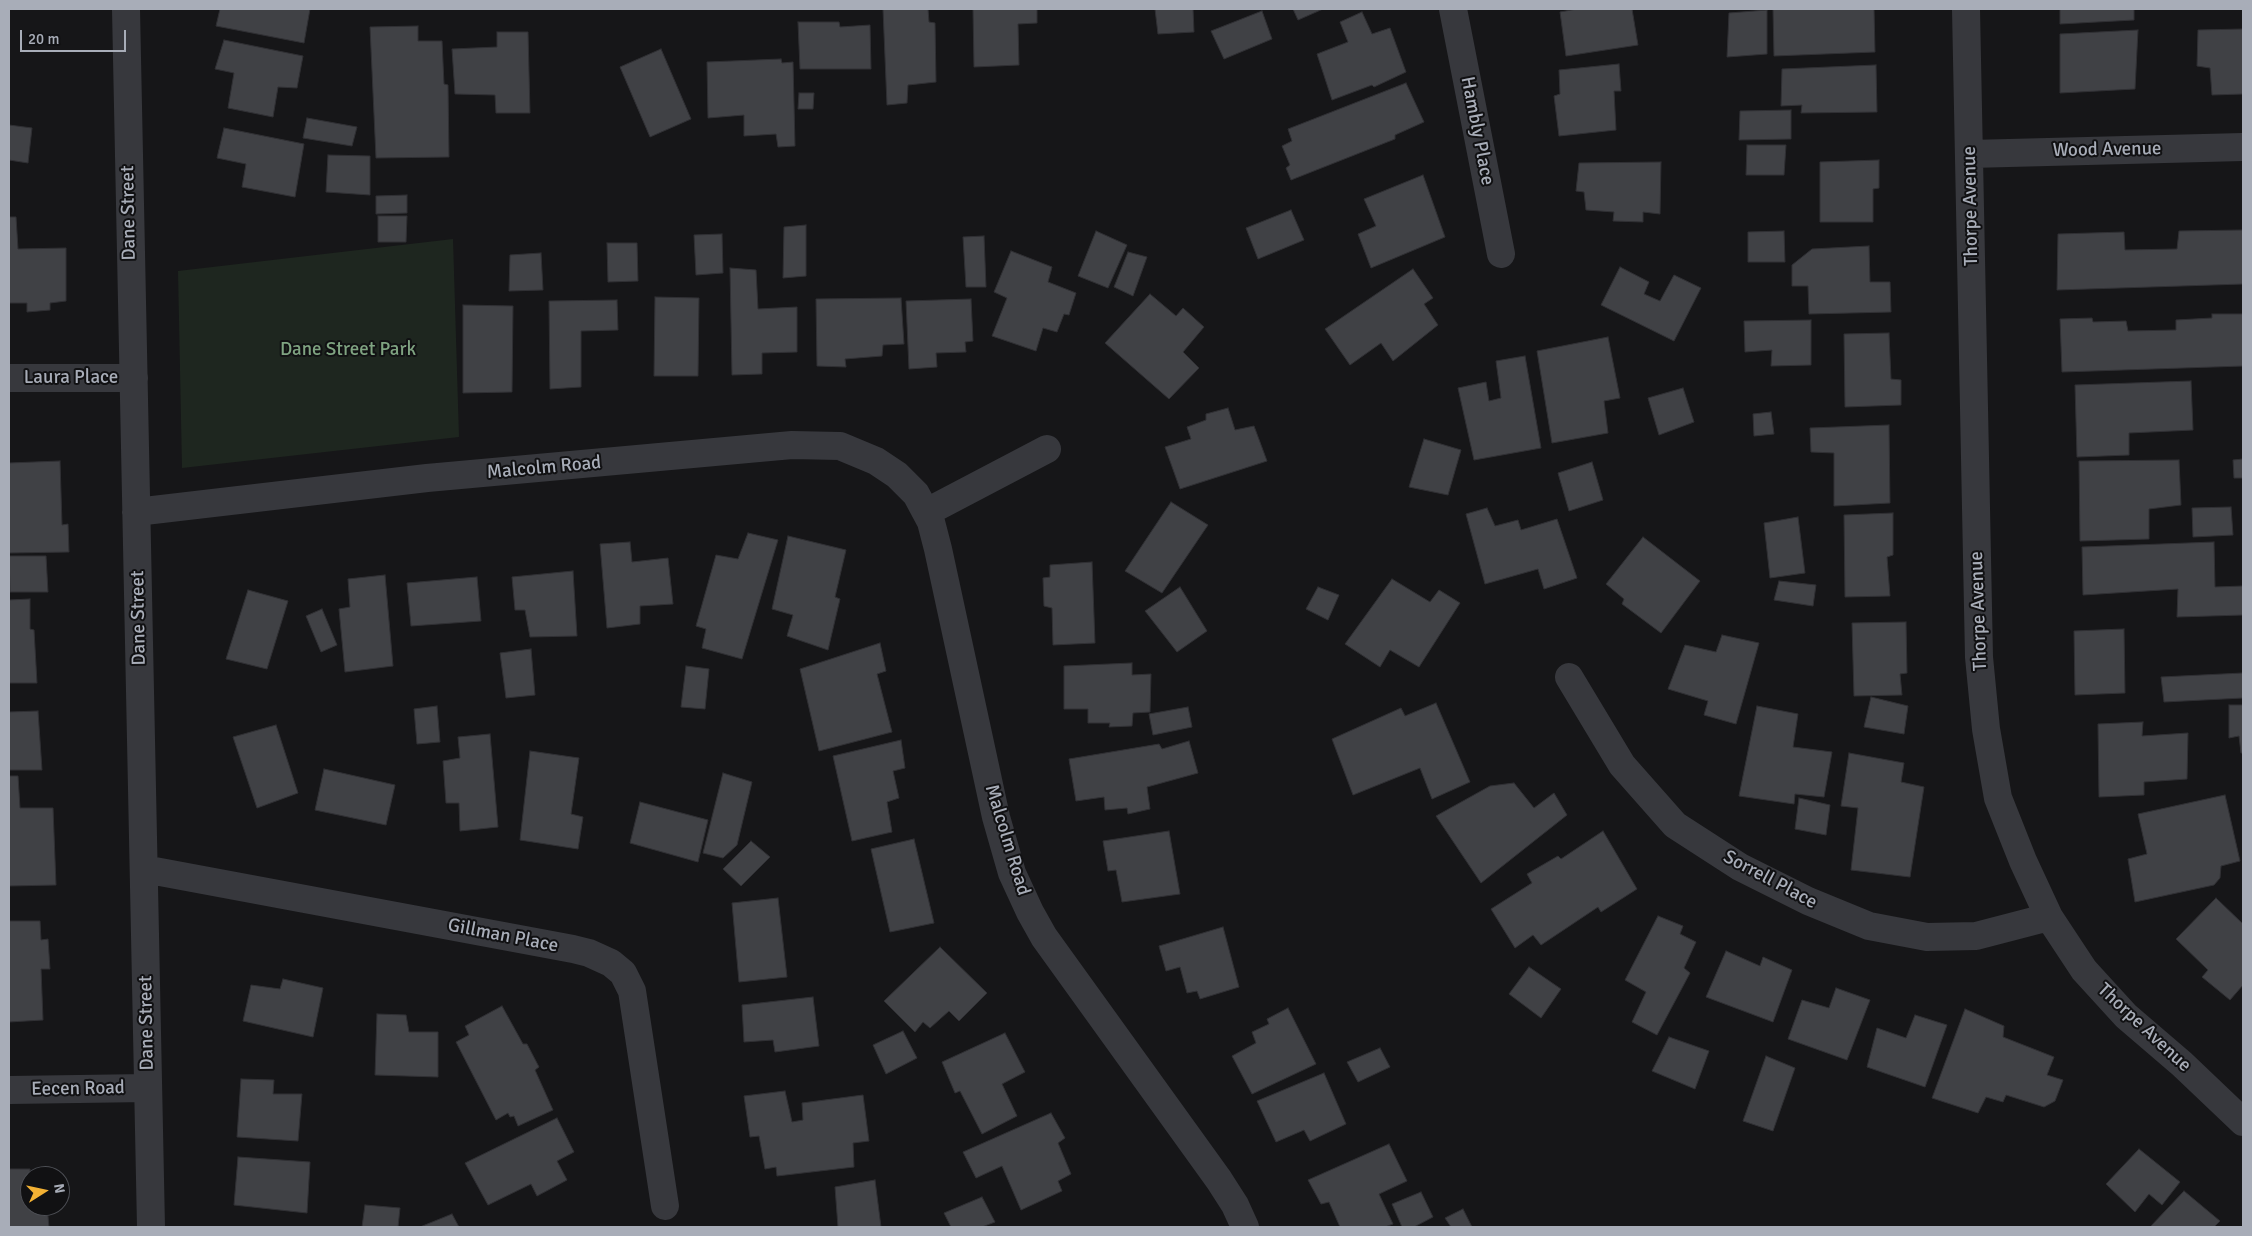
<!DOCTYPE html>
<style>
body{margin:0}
#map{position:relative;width:2252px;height:1236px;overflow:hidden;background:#161618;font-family:Signika,sans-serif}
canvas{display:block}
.frame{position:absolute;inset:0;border:10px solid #a8adb8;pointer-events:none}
.north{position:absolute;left:20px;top:1166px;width:50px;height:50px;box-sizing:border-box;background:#111113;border:1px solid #4d4f55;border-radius:50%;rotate:80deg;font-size:14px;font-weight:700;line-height:20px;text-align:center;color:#a8adb8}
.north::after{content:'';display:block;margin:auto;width:18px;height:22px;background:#f2b134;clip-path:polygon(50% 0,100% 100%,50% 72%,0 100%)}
.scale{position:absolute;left:20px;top:30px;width:106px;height:22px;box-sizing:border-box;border:2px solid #a8adb8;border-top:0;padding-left:6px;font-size:15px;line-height:18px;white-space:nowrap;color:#a8adb8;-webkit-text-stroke:4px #111113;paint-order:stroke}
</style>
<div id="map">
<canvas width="2252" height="1236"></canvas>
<div class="frame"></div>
<div class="north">N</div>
<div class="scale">20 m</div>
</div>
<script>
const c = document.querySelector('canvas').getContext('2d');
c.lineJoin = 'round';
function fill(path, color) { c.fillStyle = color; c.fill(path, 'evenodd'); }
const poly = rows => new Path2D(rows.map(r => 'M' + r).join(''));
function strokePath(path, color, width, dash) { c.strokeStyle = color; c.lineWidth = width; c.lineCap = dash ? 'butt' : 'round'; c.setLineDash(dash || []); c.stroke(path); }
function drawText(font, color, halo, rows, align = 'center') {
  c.font = font + ' Signika,sans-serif'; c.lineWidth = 4; c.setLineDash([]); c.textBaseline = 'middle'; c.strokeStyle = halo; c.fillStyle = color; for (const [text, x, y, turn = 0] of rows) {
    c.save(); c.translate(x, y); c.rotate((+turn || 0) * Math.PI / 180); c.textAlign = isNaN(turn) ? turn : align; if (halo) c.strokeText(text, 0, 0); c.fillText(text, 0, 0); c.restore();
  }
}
fill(poly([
 [453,239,459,437,182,468,178,271]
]), '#1e261f');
const building = poly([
 [220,9,310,9,304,43,216,26,220,9],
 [883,9,928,9,929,22,935,23,936,82,908,85,907,103,887,105,883,9],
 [973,9,1037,9,1037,23,1018,24,1019,65,974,67,973,9],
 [1155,9,1193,9,1194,32,1158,34,1155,9],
 [1293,9,1323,9,1298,20,1293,9],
 [1577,9,1632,9,1638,45,1566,56,1560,12,1577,9],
 [1773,9,1874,9,1875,52,1774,56,1773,9],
 [2060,9,2134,9,2134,20,2060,24,2060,9],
 [1767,10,1767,54,1727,57,1729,13,1767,10],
 [1262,11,1272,39,1224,59,1211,31,1262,11],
 [1362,12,1372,34,1390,28,1406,72,1374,87,1372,85,1332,100,1317,54,1348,42,1340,22,1362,12],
 [798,22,839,22,840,27,870,25,871,69,800,69,798,22],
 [418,26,418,41,442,41,444,84,448,85,449,157,376,158,370,27,418,26],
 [2243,29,2243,94,2212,95,2210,68,2197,66,2198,30,2243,29],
 [2138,30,2135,89,2060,93,2060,34,2138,30],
 [497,32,528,32,530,113,496,113,495,95,455,94,452,49,497,47,497,32],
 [224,40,303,56,297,88,278,87,273,117,228,108,234,73,215,69,224,40],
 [661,49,691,119,650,137,620,67,661,49],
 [781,59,782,63,793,62,795,146,778,147,776,134,744,136,744,115,708,118,707,62,781,59],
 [1619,64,1621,91,1614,91,1616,130,1559,136,1554,96,1560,94,1559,70,1619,64],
 [1876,65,1877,112,1801,113,1802,105,1781,106,1782,69,1876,65],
 [1406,83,1424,122,1395,135,1395,139,1291,180,1286,168,1290,165,1282,146,1292,141,1288,129,1406,83],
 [799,93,814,93,813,109,798,109,799,93],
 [1791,110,1791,139,1739,140,1740,111,1791,110],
 [307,118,357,127,352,146,303,138,307,118],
 [9,125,32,128,28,163,9,160,9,125],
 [224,128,304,144,295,197,242,187,246,164,217,158,224,128],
 [1747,145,1786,145,1784,175,1746,175,1747,145],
 [328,155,370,156,370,195,326,192,328,155],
 [1879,160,1879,188,1873,189,1873,222,1820,222,1820,162,1879,160],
 [1661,162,1660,214,1643,212,1643,222,1613,221,1614,212,1586,210,1584,192,1576,191,1579,163,1661,162],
 [1423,175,1445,237,1371,268,1358,234,1376,226,1364,199,1423,175],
 [407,195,407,213,376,214,376,196,407,195],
 [1291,210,1304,240,1258,259,1246,228,1291,210],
 [378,216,407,216,406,242,378,242,378,216],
 [9,217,16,217,18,249,66,248,66,301,50,303,50,310,27,312,27,303,9,303,9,217],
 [806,225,806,276,783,278,784,227,806,225],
 [2243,230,2243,284,2057,290,2058,234,2124,232,2125,250,2177,249,2179,231,2243,230],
 [1096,231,1127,245,1108,288,1078,276,1096,231],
 [1784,231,1785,262,1748,262,1748,232,1784,231],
 [722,234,723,273,696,275,694,235,722,234],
 [984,236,986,287,966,287,963,237,984,236],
 [607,243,637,243,638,281,608,282,607,243],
 [1869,246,1870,282,1890,282,1891,312,1809,314,1808,286,1792,286,1792,265,1812,249,1869,246],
 [1011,251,1052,267,1048,282,1076,293,1069,315,1064,314,1057,332,1043,328,1036,351,992,336,1007,298,994,292,1011,251],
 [1128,252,1147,257,1133,296,1114,287,1128,252],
 [541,253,543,290,509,291,510,255,541,253],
 [1620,267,1649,282,1644,294,1660,301,1674,275,1701,288,1674,341,1601,305,1620,267],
 [730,268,756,270,758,309,797,307,797,352,762,353,762,374,732,375,730,268],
 [1413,269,1433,298,1424,304,1438,325,1393,361,1381,343,1350,365,1325,329,1413,269],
 [1150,294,1176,316,1183,308,1204,327,1183,352,1199,368,1169,399,1105,343,1150,294],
 [655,297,699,298,698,376,654,376,655,297],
 [901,298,904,344,883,345,882,356,845,359,846,367,817,366,816,299,901,298],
 [971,299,973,341,965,342,966,352,936,353,937,367,909,369,906,301,971,299],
 [617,300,618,330,581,331,581,387,550,389,549,301,617,300],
 [463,305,513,306,512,392,463,393,463,305],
 [2212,314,2243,314,2243,366,2062,372,2060,319,2092,318,2093,322,2126,321,2128,331,2176,330,2176,320,2212,318,2212,314],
 [1811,320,1811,365,1771,366,1772,350,1745,352,1744,321,1811,320],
 [1889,333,1891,379,1901,380,1901,405,1845,407,1844,334,1889,333],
 [1608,337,1620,398,1604,401,1608,433,1552,443,1537,351,1608,337],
 [1525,356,1541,448,1474,460,1458,388,1486,382,1489,401,1501,398,1496,361,1525,356],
 [2191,381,2193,430,2129,433,2129,455,2077,457,2075,385,2191,381],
 [1683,388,1694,422,1659,435,1648,398,1683,388],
 [1228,408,1235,430,1254,426,1267,461,1180,489,1165,447,1191,439,1187,427,1206,420,1206,414,1228,408],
 [1771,412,1774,434,1754,436,1753,414,1771,412],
 [1889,425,1890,503,1834,506,1834,453,1811,452,1810,428,1889,425],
 [1424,439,1461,450,1448,495,1409,487,1424,439],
 [2243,459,2243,478,2234,478,2233,460,2243,459],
 [2179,460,2181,505,2149,509,2149,539,2080,541,2079,461,2179,460],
 [60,461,62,525,68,524,69,552,9,553,9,463,60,461],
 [1592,462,1603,500,1569,511,1558,473,1592,462],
 [1171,502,1208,525,1162,593,1125,571,1171,502],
 [2231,507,2233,535,2193,537,2192,508,2231,507],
 [1487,508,1495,526,1518,520,1521,530,1557,519,1577,578,1544,589,1538,569,1485,584,1466,514,1487,508],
 [1893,513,1893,555,1887,557,1890,596,1845,597,1844,515,1893,513],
 [1798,517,1805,573,1770,578,1764,523,1798,517],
 [748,533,778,540,742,659,702,648,706,629,696,626,716,555,738,559,748,533],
 [788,536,846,550,835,597,840,599,828,650,787,636,793,615,772,609,788,536],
 [1643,537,1700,581,1661,633,1622,604,1624,599,1606,584,1643,537],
 [630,542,632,562,668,558,673,604,640,606,640,624,607,628,600,544,630,542],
 [2214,542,2215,587,2243,586,2243,615,2177,617,2178,589,2083,595,2082,547,2214,542],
 [9,556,46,556,48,592,10,592,9,556],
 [1092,562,1095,643,1053,645,1052,608,1044,606,1043,578,1050,577,1050,565,1092,562],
 [573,571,577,636,530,637,525,610,515,610,512,577,573,571],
 [385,575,393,666,345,672,339,609,350,607,348,579,385,575],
 [477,577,481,621,411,626,407,583,477,577],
 [1392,579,1430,602,1439,590,1460,603,1419,667,1390,650,1380,667,1345,644,1392,579],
 [1779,581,1816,585,1813,606,1774,600,1779,581],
 [1180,587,1207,631,1177,652,1145,611,1180,587],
 [1318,587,1339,595,1328,620,1306,609,1318,587],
 [248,590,288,601,267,669,226,659,248,590],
 [30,599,30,629,34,630,37,683,9,683,9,600,30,599],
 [322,609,337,645,321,652,306,616,322,609],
 [1906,622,1907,673,1900,674,1902,695,1854,696,1852,623,1906,622],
 [2124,629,2125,693,2075,695,2074,631,2124,629],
 [1722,635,1759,643,1736,724,1704,715,1708,701,1668,689,1685,645,1716,652,1722,635],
 [880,643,886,671,877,674,892,732,819,751,800,669,880,643],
 [531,649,535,695,506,698,500,653,531,649],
 [1132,663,1132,675,1151,674,1150,712,1133,713,1132,726,1109,727,1110,723,1088,723,1088,709,1064,709,1064,666,1132,663],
 [686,666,709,669,705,709,681,707,686,666],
 [2243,673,2243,698,2164,702,2161,677,2243,673],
 [1871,697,1908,706,1904,734,1864,727,1871,697],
 [1436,703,1470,782,1432,799,1420,768,1353,795,1332,739,1401,708,1405,716,1436,703],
 [2229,705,2243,705,2243,753,2241,753,2239,736,2229,738,2229,705],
 [437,706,440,742,417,744,414,709,437,706],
 [1757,706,1798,714,1793,747,1832,752,1824,797,1795,794,1794,804,1739,796,1757,706],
 [1188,707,1192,727,1153,735,1149,714,1188,707],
 [38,711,42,770,9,770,9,712,38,711],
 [2143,722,2142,736,2188,733,2187,779,2144,782,2144,795,2099,797,2098,724,2143,722],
 [276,725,298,793,257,808,233,737,276,725],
 [490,734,498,827,460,831,459,803,446,803,443,761,460,758,458,737,490,734],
 [901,740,905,768,893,771,899,798,887,802,892,832,852,841,833,756,901,740],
 [1189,741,1198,773,1147,787,1150,809,1128,814,1127,808,1105,810,1104,797,1076,801,1069,759,1159,744,1162,749,1189,741],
 [530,751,579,758,571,814,583,817,578,849,520,840,530,751],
 [1849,753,1904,763,1901,782,1924,787,1910,877,1851,870,1858,808,1841,806,1849,753],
 [324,769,395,785,386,825,315,810,324,769],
 [723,773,752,782,737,845,723,858,703,853,723,773],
 [9,776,18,776,20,808,53,808,56,885,9,886,9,776],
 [1514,783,1534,808,1554,793,1567,815,1481,883,1436,816,1490,786,1514,783],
 [2225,795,2240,861,2221,866,2220,878,2214,885,2135,902,2128,859,2147,854,2138,814,2225,795],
 [1799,798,1830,805,1826,835,1795,829,1799,798],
 [640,802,708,820,698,862,630,843,640,802],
 [1169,831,1180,894,1122,902,1116,870,1108,871,1103,841,1169,831],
 [1603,831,1637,889,1601,912,1598,907,1541,945,1533,935,1515,948,1491,909,1532,883,1527,874,1558,856,1561,859,1603,831],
 [914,839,934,923,890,932,871,849,914,839],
 [751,841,770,857,741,886,723,869,751,841],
 [778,898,787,977,739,982,732,903,778,898],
 [2216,898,2243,924,2243,985,2230,1000,2202,977,2208,970,2176,939,2216,898],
 [1658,916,1683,926,1680,934,1696,942,1684,968,1690,973,1657,1035,1632,1022,1646,992,1625,980,1658,916],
 [9,921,40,921,41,940,48,939,50,969,41,969,43,1020,9,1022,9,921],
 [1223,927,1239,987,1200,999,1197,991,1187,993,1180,967,1166,971,1159,946,1223,927],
 [940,947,987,993,959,1021,949,1011,930,1028,923,1022,915,1032,884,1001,940,947],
 [1726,951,1760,966,1763,957,1792,970,1773,1022,1706,997,1726,951],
 [1529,967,1561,989,1541,1018,1509,994,1529,967],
 [283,979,323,988,313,1037,243,1021,251,985,280,989,283,979],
 [1836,988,1870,1000,1847,1060,1788,1039,1802,1000,1829,1008,1836,988],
 [813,997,819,1046,775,1052,773,1040,744,1042,742,1005,813,997],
 [502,1006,523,1044,527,1044,539,1067,535,1070,553,1110,518,1126,514,1116,510,1117,508,1113,496,1120,456,1042,469,1035,465,1026,502,1006],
 [1288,1008,1316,1064,1252,1094,1232,1056,1256,1043,1252,1032,1269,1024,1267,1019,1288,1008],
 [1965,1009,2004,1026,2003,1037,2054,1057,2047,1075,2063,1080,2055,1101,2044,1107,2006,1095,2003,1102,1986,1097,1978,1113,1932,1098,1965,1009],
 [377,1014,406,1015,409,1032,438,1032,438,1077,375,1075,377,1014],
 [1915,1015,1947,1025,1925,1087,1867,1067,1877,1028,1906,1038,1915,1015],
 [903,1031,917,1058,886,1074,873,1045,903,1031],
 [1005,1033,1025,1072,1002,1084,1017,1116,982,1134,960,1091,955,1093,942,1062,1005,1033],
 [1669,1037,1709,1051,1695,1089,1652,1071,1669,1037],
 [1380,1048,1390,1067,1358,1082,1347,1062,1380,1048],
 [1766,1056,1795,1068,1773,1131,1743,1121,1766,1056],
 [1324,1073,1346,1124,1310,1141,1304,1130,1276,1142,1257,1101,1324,1073],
 [241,1079,274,1080,273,1094,302,1094,298,1141,237,1137,241,1079],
 [785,1091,792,1122,803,1120,802,1103,863,1095,869,1141,853,1143,854,1167,777,1176,776,1167,765,1169,759,1136,750,1137,744,1096,785,1091],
 [1051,1113,1065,1138,1058,1143,1071,1174,1058,1181,1062,1191,1021,1210,1002,1166,976,1178,963,1152,1051,1113],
 [557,1118,574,1152,557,1161,567,1180,537,1196,531,1184,488,1205,465,1163,557,1118],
 [1389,1144,1407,1181,1379,1194,1393,1224,1385,1227,1340,1227,1329,1202,1321,1204,1308,1180,1389,1144],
 [2139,1149,2180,1182,2162,1205,2149,1194,2135,1212,2106,1184,2139,1149],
 [238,1157,310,1162,307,1213,234,1205,238,1157],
 [9,1169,30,1169,30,1206,47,1206,49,1227,9,1227,9,1169],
 [875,1180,881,1227,838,1227,835,1187,875,1180],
 [2184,1191,2220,1221,2214,1227,2150,1227,2184,1191],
 [1421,1192,1433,1217,1414,1227,1402,1227,1392,1204,1421,1192],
 [982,1197,995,1222,982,1227,951,1227,944,1213,982,1197],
 [365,1205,400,1208,398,1227,362,1227,365,1205],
 [1463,1209,1472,1227,1451,1227,1445,1218,1463,1209],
 [452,1214,459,1227,420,1227,452,1214]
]);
fill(building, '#404145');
strokePath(building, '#303034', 1);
strokePath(poly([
 [126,9,151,1227],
 [1453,9,1501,254],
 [1966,9,1979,657,1986,729,1998,798,2023,861,2049,917,2084,970,2126,1016,2182,1064,2243,1122],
 [1970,154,2243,147],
 [9,378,134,378],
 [136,512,427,478,792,445,840,446,876,461,897,475,916,494,931,522,938,549,996,817,1012,873,1030,912,1044,937,1219,1180,1235,1205,1245,1227],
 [927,512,1047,449],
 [1569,677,1622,765,1675,825,1740,867,1808,901,1869,926,1927,937,1976,936,2049,917],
 [144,869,573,949,589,953,611,963,623,973,632,991,665,1206],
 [9,1090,147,1088]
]), '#37383d', 28);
drawText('19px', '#a8adb8', '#111113', [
 ["Hambly Place",1477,131,79],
 ["Wood Avenue",2107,150,-1],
 ["Thorpe Avenue",1971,206,-91],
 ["Dane Street",129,213,-91],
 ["Laura Place",71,378],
 ["Malcolm Road",544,468,-5],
 ["Thorpe Avenue",1979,611,-92],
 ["Dane Street",139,618,-91],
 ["Malcolm Road",1007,840,73],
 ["Sorrell Place",1770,880,28],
 ["Gillman Place",503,936,11],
 ["Dane Street",147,1023,-91],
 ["Thorpe Avenue",2144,1028,43],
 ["Eecen Road",78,1089,-1]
]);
drawText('19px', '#7fa381', '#111113', [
 ["Dane Street Park",348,350]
]);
</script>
